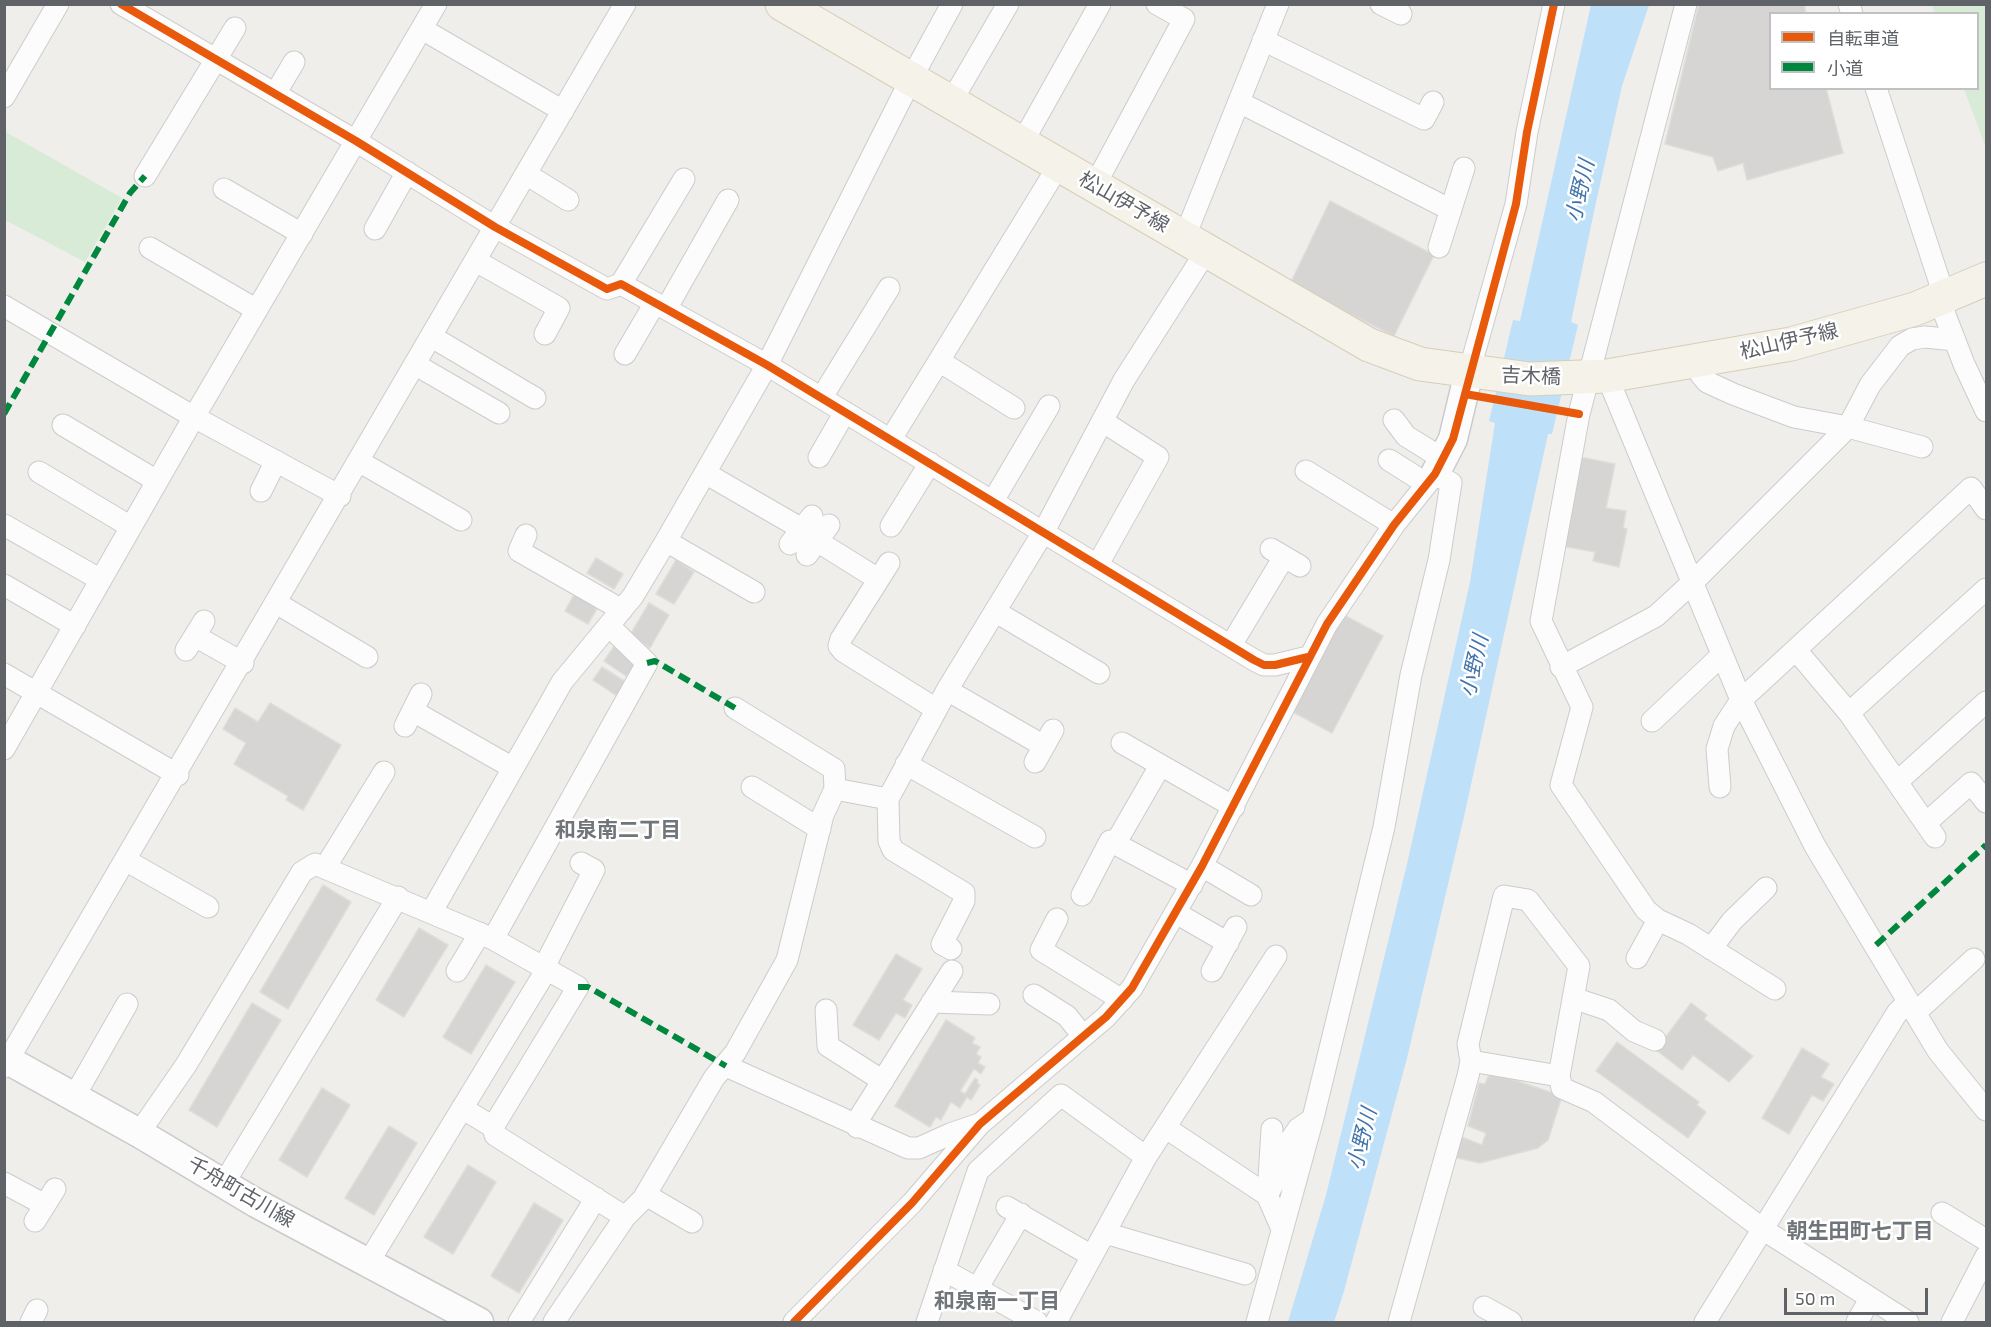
<!DOCTYPE html>
<meta charset="utf-8">
<style>
body{margin:0}
#map{position:relative;width:1991px;height:1327px;overflow:hidden;background:#efeeea;font-family:"Exo 2","Noto Sans JP",sans-serif}
canvas{display:block}
.frame{position:absolute;inset:0;border:6px solid #5f6368;pointer-events:none}
.legend{position:absolute;left:1769px;top:12px;width:210px;height:78px;box-sizing:border-box;background:#fff;border:2px solid #bfc1c3;margin:0;padding:8px 10px;list-style:none;font-size:18px;color:#5f6368}
.legend li{display:flex;align-items:center;gap:12px;height:30px}
.legend b{width:30px;border:2px solid #bfc1c3}
.scale{position:absolute;left:1784px;top:1288px;width:144px;height:27px;box-sizing:border-box;border:3px solid #5f6368;border-top:0;padding-left:8px;font-size:18px;line-height:21px;white-space:nowrap;color:#5f6368;-webkit-text-stroke:4px #fff;paint-order:stroke}
</style>
<div id="map">
<canvas width="1991" height="1327"></canvas>
<div class="frame"></div>
<ul class="legend">
<li><b style="height:8px;background:#e8590c"></b>自転車道</li>
<li><b style="height:8px;background:#00873e"></b>小道</li>
</ul>
<div class="scale">50 m</div>
</div>
<script>
const c = document.querySelector('canvas').getContext('2d');
c.lineJoin = 'round';
function fill(path, color) { c.fillStyle = color; c.fill(path, 'evenodd'); }
const poly = rows => new Path2D(rows.map(r => 'M' + r).join(''));
function strokePath(path, color, width, dash) { c.strokeStyle = color; c.lineWidth = width; c.lineCap = dash ? 'butt' : 'round'; c.setLineDash(dash || []); c.stroke(path); }
function drawText(font, color, halo, rows, align = 'center') {
  c.font = font + ' "Exo 2","Noto Sans JP",sans-serif'; c.lineWidth = 5; c.setLineDash([]); c.textBaseline = 'middle'; c.strokeStyle = halo; c.fillStyle = color; for (const [text, x, y, turn = 0] of rows) {
    c.save(); c.translate(x, y); c.rotate((+turn || 0) * Math.PI / 180); c.textAlign = isNaN(turn) ? turn : align; if (halo) c.strokeText(text, 0, 0); c.fillText(text, 0, 0); c.restore();
  }
}
fill(poly([
 [1932,5,1986,5,1986,148,1964,89,1978,88,1978,14,1935,13],
 [4,131,122,198,85,262,5,220]
]), '#d8ebd6');
fill(poly([
 [1591,5,1649,5,1622,86,1595,207,1571,322,1578,325,1552,434,1548,434,1463,821,1407,1058,1344,1291,1334,1322,1288,1322,1326,1195,1407,864,1470,582,1495,423,1489,421,1513,320,1520,321]
]), '#bfe0f9');
const building = poly([
 [1699,4,1804,4,1806,14,1770,14,1770,88,1826,88,1843,153,1747,180,1743,163,1718,171,1713,157,1665,144,1699,4],
 [1330,201,1434,255,1394,336,1290,284,1330,201],
 [1580,457,1615,464,1606,508,1626,511,1623,528,1627,529,1619,567,1593,561,1595,552,1562,546,1580,457],
 [596,558,623,574,614,589,587,573,596,558],
 [676,560,694,572,674,604,656,594,676,560],
 [576,591,599,605,588,624,565,611,576,591],
 [649,603,669,615,650,648,630,635,649,603],
 [1342,614,1383,636,1332,733,1291,711,1342,614],
 [615,645,640,661,629,678,604,661,615,645],
 [602,667,626,682,617,696,593,680,602,667],
 [270,703,341,745,303,810,286,800,288,796,234,764,246,743,223,729,235,708,258,722,270,703],
 [323,885,351,902,288,1009,260,992,323,885],
 [419,928,448,945,404,1017,376,1000,419,928],
 [896,954,922,969,903,1000,912,1005,905,1018,896,1013,879,1040,853,1025,896,954],
 [486,965,515,982,471,1054,443,1037,486,965],
 [252,1003,281,1020,217,1127,189,1110,252,1003],
 [1691,1003,1707,1015,1704,1019,1753,1056,1729,1082,1693,1055,1682,1070,1656,1050,1691,1003],
 [946,1020,975,1038,972,1043,980,1047,976,1054,981,1057,978,1063,985,1067,981,1074,974,1069,960,1091,965,1094,975,1078,978,1080,977,1083,980,1085,971,1100,967,1097,960,1108,951,1102,941,1120,936,1117,930,1127,895,1106,946,1020],
 [1617,1042,1699,1102,1697,1105,1706,1112,1688,1138,1596,1071,1617,1042],
 [1802,1048,1829,1064,1821,1077,1834,1084,1823,1101,1812,1095,1789,1134,1762,1118,1802,1048],
 [1490,1072,1562,1096,1548,1140,1538,1148,1480,1163,1453,1157,1459,1136,1482,1145,1486,1133,1468,1126,1479,1083,1485,1084,1490,1072],
 [322,1088,350,1105,307,1177,279,1160,322,1088],
 [389,1126,417,1143,374,1215,345,1198,389,1126],
 [468,1165,496,1182,453,1254,424,1237,468,1165],
 [534,1203,563,1220,519,1293,491,1276,534,1203]
]);
fill(building, '#d6d5d3');
strokePath(building, '#deddd9', 1.5);
const street = poly([
 [121,4,356,141,495,227,607,289,621,284,767,365,1254,660,1264,665,1275,665,1308,657],
 [1381,4,1401,14],
 [1686,4,1579,414,1541,621,1582,707,1561,785,1646,910,1658,920,1688,934,1775,989],
 [1849,4,1852,14],
 [422,29,563,111],
 [1263,40,1424,119,1433,102],
 [1876,88,1939,280,1945,315,1964,364,1986,411],
 [275,94,294,62],
 [4,97,58,4],
 [951,102,1008,4],
 [1239,102,1451,210],
 [1022,143,1100,4],
 [526,174,568,200],
 [145,176,235,28],
 [1095,185,1184,19,1157,4],
 [224,189,302,234],
 [375,229,407,172],
 [1185,236,1278,4],
 [1439,247,1464,168],
 [150,248,257,310],
 [476,261,559,308,545,334],
 [621,284,684,179],
 [4,306,194,417,340,496],
 [666,309,728,200],
 [432,337,535,398],
 [625,354,655,303],
 [1696,360,1701,375,1707,382,1733,394,1794,417,1848,427,1922,447],
 [939,361,1014,408],
 [416,365,499,413],
 [1469,372,1516,204,1527,132,1554,4],
 [1607,376,1741,700,1815,846,1938,1051,1986,1110],
 [822,397,889,288],
 [1394,420,1406,436,1443,459],
 [63,425,157,481],
 [891,439,1059,165],
 [819,457,845,412],
 [1389,460,1427,484],
 [360,462,461,520],
 [1306,471,1394,525],
 [39,472,131,527],
 [705,473,802,529],
 [261,491,276,461],
 [993,501,1049,406],
 [4,525,101,580],
 [891,526,930,463],
 [526,535,519,551,622,610],
 [666,541,754,592],
 [817,541,878,579],
 [790,544,812,516],
 [1271,549,1300,566],
 [807,555,829,525],
 [889,563,841,639,839,646,843,651,936,709],
 [1098,564,1158,457,1102,421],
 [4,585,75,626],
 [278,604,367,657],
 [996,612,1099,673],
 [195,636,243,663],
 [1231,645,1284,557],
 [186,650,204,621],
 [1796,650,1849,713,1935,837],
 [1561,667,1656,616,1693,582,1848,427,1870,385,1900,346,1912,339,1925,337,1955,340],
 [4,674,178,775],
 [947,690,1044,746],
 [735,708,834,769,835,789],
 [413,711,513,768],
 [1849,713,1986,589],
 [1652,721,1722,655],
 [405,726,421,694],
 [1122,743,1234,807],
 [4,749,194,417,436,4],
 [1035,762,1053,730],
 [906,764,1035,837],
 [1897,782,1986,702],
 [752,787,820,829],
 [1720,787,1717,749,1724,726,1741,700,1971,488,1986,509],
 [888,799,889,841,893,850,964,893,964,901,942,944,951,949],
 [1926,823,1971,783,1986,802],
 [1115,844,1160,766],
 [127,861,208,907],
 [326,866,384,772],
 [1202,866,1251,895],
 [1082,895,1110,841,1192,885],
 [432,911,562,682,633,596,666,541,767,365,911,79,952,4],
 [1176,913,1228,943],
 [1057,919,1041,950,1122,1000],
 [493,939,647,663,609,626],
 [1711,949,1732,921,1766,888],
 [1637,958,1658,920],
 [544,967,594,870,581,863],
 [457,971,480,933],
 [1212,971,1236,927],
 [1034,995,1067,1016,1083,1036],
 [1573,998,1609,1010,1634,1031,1655,1040],
 [932,1002,989,1004],
 [826,1010,828,1046,883,1081],
 [1915,1013,1974,959],
 [726,1066,908,1148,919,1148,950,1134,979,1124],
 [4,1067,625,4],
 [1559,1076,1562,1088,1594,1102,1764,1230,1908,1322],
 [74,1097,127,1004],
 [462,1108,493,1127],
 [857,1127,861,1115,952,971],
 [1166,1128,1267,1195,1282,1229],
 [139,1133,186,1065,302,872,315,864,493,939,578,987,493,1127,495,1135,625,1217],
 [1269,1179,1272,1129],
 [4,1183,45,1205],
 [224,1183,398,897],
 [646,1195,692,1222],
 [1267,1195,1279,1174,1289,1142,1298,1129,1311,1120],
 [1007,1207,1092,1256],
 [1942,1213,1986,1240],
 [35,1221,55,1189],
 [1105,1233,1245,1274],
 [368,1263,547,969],
 [944,1270,1037,1322],
 [977,1289,1021,1214],
 [1484,1307,1511,1322],
 [31,1322,37,1310],
 [519,1322,596,1198],
 [554,1322,625,1217,643,1199,714,1078,735,1053,787,960,823,815,835,789,888,799,947,690,1044,531,1124,380,1207,250],
 [794,1322,912,1203,980,1124,1106,1017,1132,988,1202,866,1327,624,1394,525,1435,474,1451,483,1439,560,1411,675,1384,827,1313,1118,1257,1322],
 [927,1322,978,1171,1061,1095,1146,1157],
 [1056,1322,1146,1157,1276,956],
 [1399,1322,1468,1076,1471,1061,1468,1044,1504,896,1528,900,1579,966,1559,1076,1471,1061],
 [1705,1322,1897,1013,1908,1002],
 [1857,1322,1870,1299],
 [1952,1322,1986,1256]
]);
const secondary = poly([
 [1435,474,1453,439,1469,372],
 [4,1058,139,1133,256,1203,479,1322]
]);
const primary = poly([
 [782,4,1369,345,1420,364,1530,379,1607,376,1791,344,1915,309,1986,279]
]);
strokePath(street, '#cbcccc', 23);
strokePath(secondary, '#cacacb', 31);
strokePath(primary, '#d7ceb8', 35);
strokePath(street, '#fdfcfc', 21);
strokePath(secondary, '#fdfcfc', 28);
strokePath(primary, '#f4f2e9', 33);
strokePath(poly([
 [4,414,130,193,145,176],
 [647,663,655,661,735,708],
 [1876,945,1986,845],
 [578,987,588,987,726,1066]
]), '#00873e', 6, [12, 6]);
strokePath(poly([
 [121,4,356,141,495,227,607,289,621,284,767,365,1254,660,1264,665,1275,665,1308,657],
 [1465,394,1579,414],
 [794,1322,912,1203,980,1124,1106,1017,1132,988,1202,866,1327,624,1394,525,1435,474,1453,439,1516,204,1527,132,1554,4]
]), '#e8590c', 8);
drawText('20px', '#5f6368', '#fff', [
 ["松山伊予線",1124,202,30],
 ["松山伊予線",1789,341,-13],
 ["吉木橋",1531,376,2],
 ["千舟町古川線",241,1192,30]
]);
drawText('italic 21px', '#4174aa', '#fff', [
 ["小野川",1580,191,-77],
 ["小野川",1474,666,-77],
 ["小野川",1362,1139,-76]
]);
drawText('bold 21px', '#70757a', '#fff', [
 ["和泉南二丁目",618,830],
 ["朝生田町七丁目",1860,1231],
 ["和泉南一丁目",997,1301]
]);
</script>
